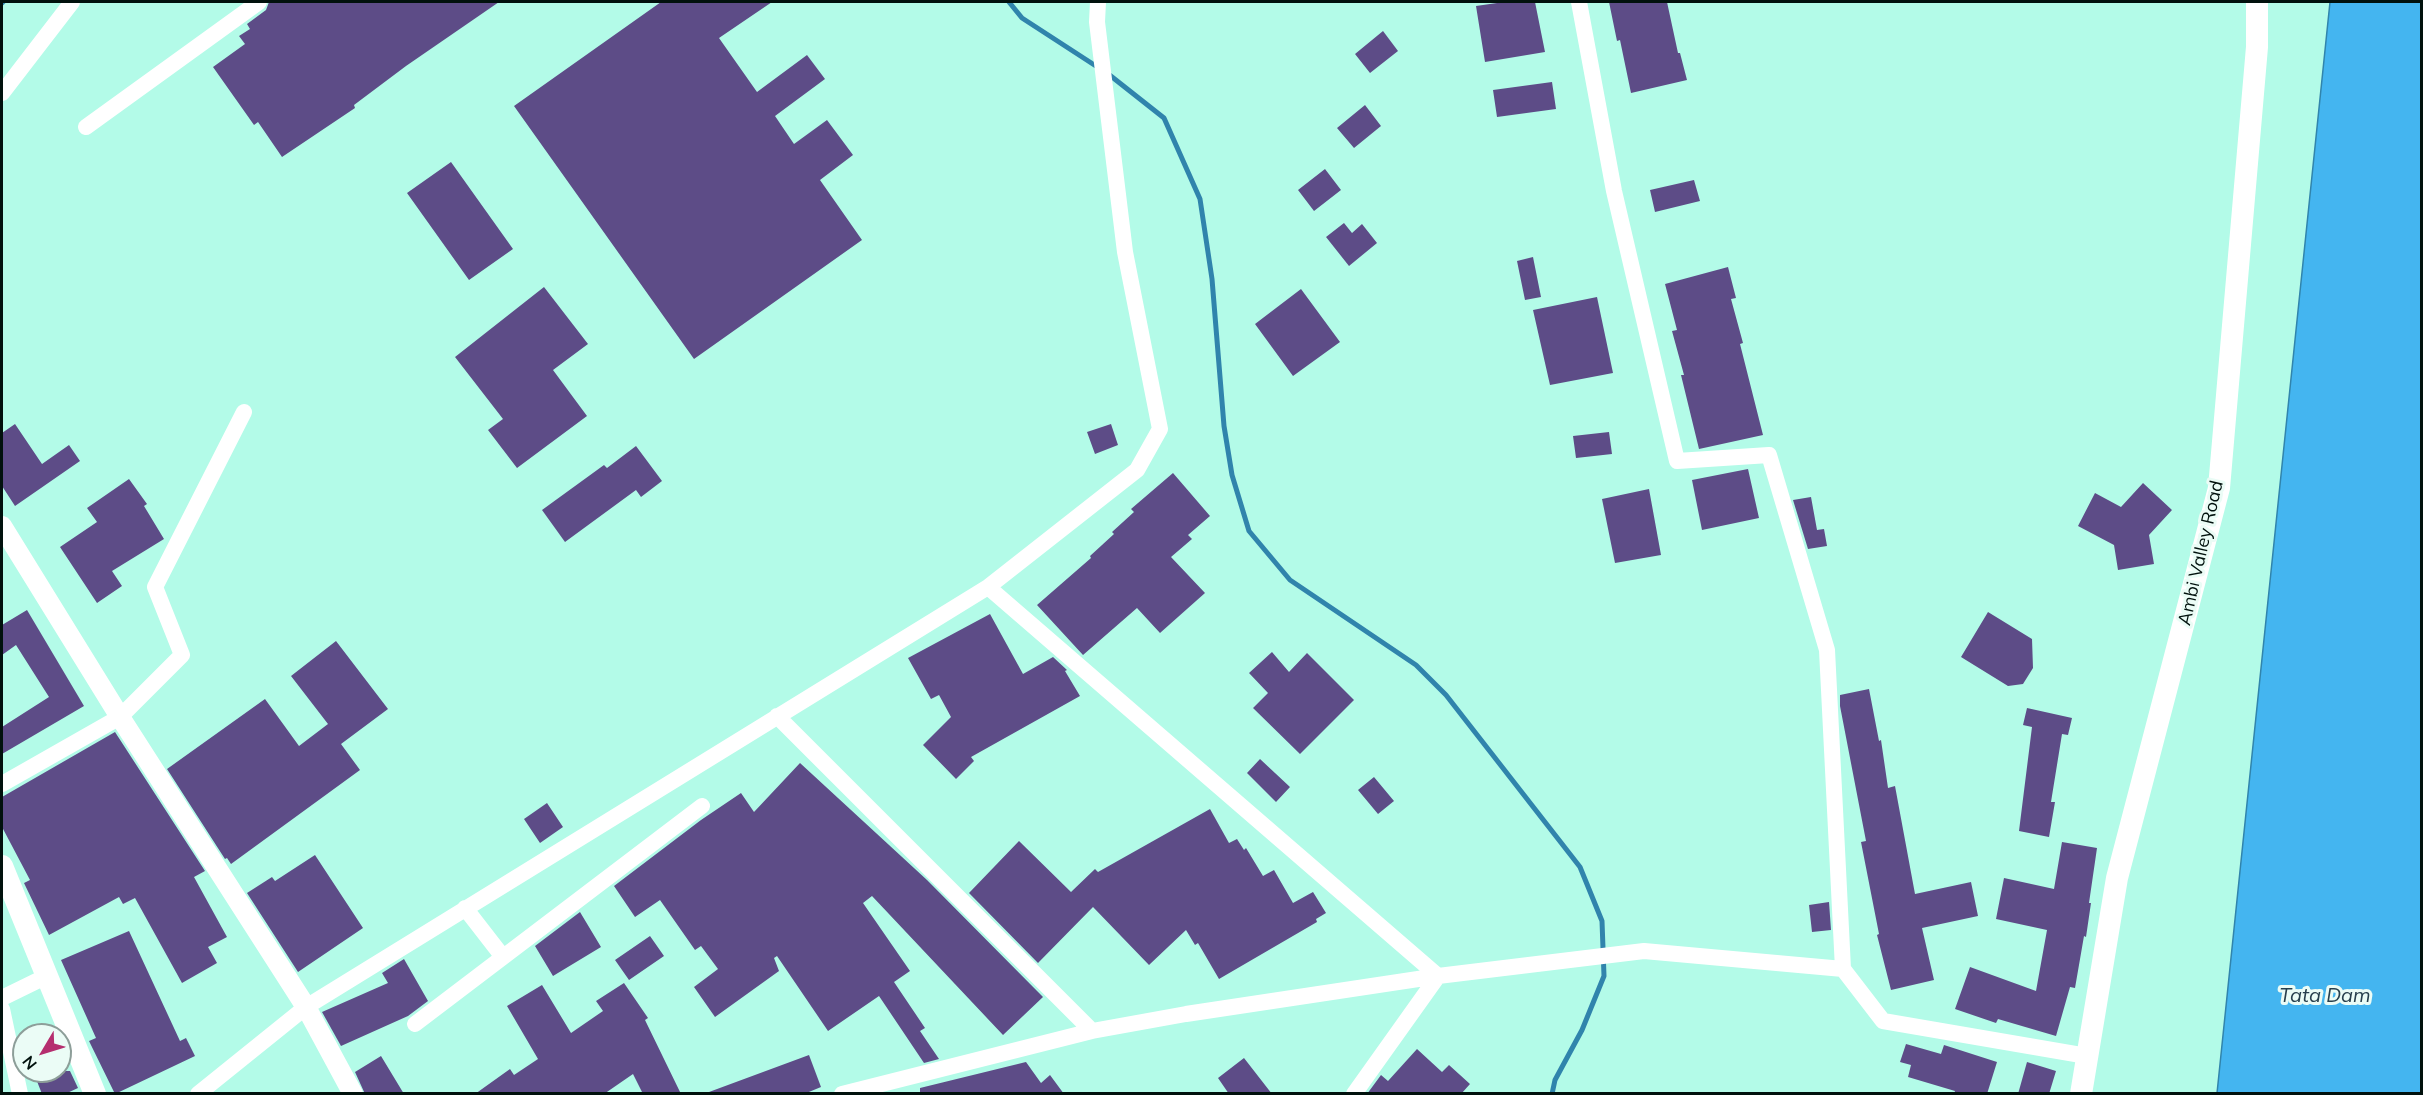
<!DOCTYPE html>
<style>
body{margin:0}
#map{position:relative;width:2423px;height:1095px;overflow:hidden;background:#b3fbe8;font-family:Mulish,sans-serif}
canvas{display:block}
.frame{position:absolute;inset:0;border:3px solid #01110d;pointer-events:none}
.north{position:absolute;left:12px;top:1023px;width:60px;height:60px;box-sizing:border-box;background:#ebfcf6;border:2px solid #8d9e99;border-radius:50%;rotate:232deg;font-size:16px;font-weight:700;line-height:24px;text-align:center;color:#01110d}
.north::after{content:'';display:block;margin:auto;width:21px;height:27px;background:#b52e6f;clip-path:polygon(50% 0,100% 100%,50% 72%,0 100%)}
</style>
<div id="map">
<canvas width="2423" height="1095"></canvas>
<div class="frame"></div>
<div class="north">N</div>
</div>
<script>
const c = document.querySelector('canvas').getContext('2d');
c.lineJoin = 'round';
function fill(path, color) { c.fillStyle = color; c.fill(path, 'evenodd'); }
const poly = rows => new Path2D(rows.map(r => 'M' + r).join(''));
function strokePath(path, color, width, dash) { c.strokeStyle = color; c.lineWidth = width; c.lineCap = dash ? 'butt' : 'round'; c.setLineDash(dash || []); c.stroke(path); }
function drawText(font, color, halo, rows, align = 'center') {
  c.font = font + ' Mulish,sans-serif'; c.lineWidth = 6; c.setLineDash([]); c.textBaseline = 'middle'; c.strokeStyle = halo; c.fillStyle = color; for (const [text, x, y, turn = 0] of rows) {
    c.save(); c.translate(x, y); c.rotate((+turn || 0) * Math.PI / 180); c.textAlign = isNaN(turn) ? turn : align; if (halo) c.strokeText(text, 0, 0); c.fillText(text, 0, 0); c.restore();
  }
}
const water = poly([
 [2330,2,2421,2,2421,1093,2217,1093,2330,2]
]);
fill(water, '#44b5f0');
strokePath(water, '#3084ac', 1.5);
strokePath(poly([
 [1009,2,1022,18,1099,68],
 [2,3,3,2],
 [1107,73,1164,118,1200,199,1212,279,1224,426,1232,475,1249,531,1290,580,1416,665,1446,695,1580,867,1602,921,1604,976,1582,1030,1555,1080,1552,1094]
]), '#3084ac', 5);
fill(poly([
 [269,2,499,2,406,66,354,105,355,108,282,157,258,122,254,125,213,67,245,44,239,36,250,29,247,24,266,10],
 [661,2,772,2,719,38,757,92,807,55,825,79,775,116,794,144,827,120,853,155,820,180,862,240,694,359,514,106],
 [1504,2,1535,2,1545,52,1485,62,1476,6],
 [1609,2,1667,2,1678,53,1680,53,1687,80,1631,93,1620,40,1617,41],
 [1383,31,1398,51,1370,73,1355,54],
 [1552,82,1556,109,1497,117,1493,90],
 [1365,105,1381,126,1354,148,1337,128],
 [451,162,513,249,469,280,407,193],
 [1325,169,1341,190,1314,211,1298,190],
 [1694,180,1700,201,1655,212,1650,190],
 [1344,223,1352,233,1362,224,1377,243,1349,266,1326,237],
 [1533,257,1541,297,1525,300,1517,261],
 [1728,267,1736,298,1731,299,1743,343,1740,344,1763,435,1699,449,1681,375,1684,375,1672,331,1677,330,1665,284],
 [544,287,588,344,553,370,587,416,517,468,488,430,503,419,455,357],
 [1301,289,1340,342,1293,376,1255,324],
 [1597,297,1613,373,1550,385,1533,310],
 [15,424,42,464,69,445,80,461,15,506,2,486,2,433],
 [1111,424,1118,445,1095,454,1087,432],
 [1609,432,1612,454,1576,458,1573,436],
 [636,446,662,481,641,497,636,490,565,542,542,510,604,465,607,468],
 [1748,469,1759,518,1702,530,1692,480],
 [1173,473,1210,516,1188,535,1192,539,1171,557,1205,593,1160,633,1137,608,1083,655,1037,605,1091,558,1090,556,1114,534,1112,532,1134,512,1131,509],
 [129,479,147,504,144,506,164,539,112,571,122,586,97,603,60,547,97,522,87,508],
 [2143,483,2172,510,2149,535,2154,564,2118,570,2114,545,2078,526,2095,493,2121,507],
 [1649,489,1661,555,1615,563,1602,499],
 [1811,497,1817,530,1824,529,1827,546,1808,549,1793,500],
 [27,610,84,706,2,754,2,727,49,697,16,645,2,655,2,625],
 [1988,612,2032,639,2033,668,2023,684,2008,686,1961,657],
 [990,614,1023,674,1053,657,1067,670,1065,671,1080,696,971,757,974,761,956,779,923,745,951,717,939,695,931,699,908,658],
 [336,641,388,709,341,744,360,770,231,864,227,858,225,859,167,769,265,699,299,746,328,724,291,676],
 [1272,652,1289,672,1307,653,1354,700,1300,754,1253,708,1268,693,1249,673],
 [1869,689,1879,741,1881,740,1888,788,1895,786,1915,894,1971,882,1978,916,1922,928,1934,980,1891,990,1877,935,1879,934,1861,842,1866,841,1840,706,1840,695],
 [2027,708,2072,718,2068,735,2062,734,2051,802,2055,802,2049,837,2019,831,2032,727,2023,725],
 [115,732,205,871,194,877,227,937,208,947,217,963,182,983,135,898,123,904,119,897,49,935,24,883,30,880,2,827,2,797],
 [1260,759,1290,787,1276,802,1247,773],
 [800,763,927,880,1043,997,1003,1035,872,896,863,903,910,971,894,982,925,1028,920,1031,939,1059,924,1063,879,996,828,1031,777,956,774,958,779,971,715,1017,694,987,718,969,701,946,695,950,660,900,635,917,614,886,701,820,741,793,754,812],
 [1374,777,1394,801,1378,814,1358,790],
 [547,803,563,827,540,843,524,819],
 [1210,809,1229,843,1237,839,1244,850,1246,848,1263,876,1274,870,1293,903,1313,892,1326,913,1316,919,1317,922,1219,979,1198,943,1195,945,1186,930,1149,965,1093,907,1038,963,969,893,1019,841,1071,892,1095,869,1098,872],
 [2062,842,2097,848,2089,903,2091,903,2086,937,2084,936,2075,988,2070,987,2056,1036,1998,1019,1996,1023,1955,1009,1970,967,2036,991,2047,930,1996,919,2004,878,2054,889],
 [315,855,363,928,298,972,247,893,272,877,275,881],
 [1829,902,1831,930,1812,932,1809,905],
 [580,912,601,947,553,976,535,946],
 [129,931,180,1041,186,1038,195,1056,115,1094,89,1041,96,1038,61,960],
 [650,936,664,956,629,980,615,960],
 [404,959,428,1001,408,1016,341,1046,322,1012,388,983,382,973],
 [624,983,648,1018,645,1020,681,1094,643,1094,633,1074,604,1094,475,1094,510,1069,514,1075,538,1059,507,1006,542,985,571,1033,603,1011,596,1001],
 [1906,1044,1941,1054,1944,1045,1997,1062,1987,1094,1954,1094,1955,1091,1908,1077,1911,1065,1900,1062],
 [1417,1049,1442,1072,1449,1065,1470,1084,1461,1094,1367,1094,1381,1075,1388,1081],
 [809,1055,821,1087,804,1094,710,1094,709,1092],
 [381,1056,404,1094,365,1094,355,1072],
 [1244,1058,1272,1094,1229,1094,1218,1078],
 [1026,1062,1041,1083,1050,1075,1064,1094,920,1094,920,1088],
 [2027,1062,2056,1071,2049,1094,2018,1094],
 [33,1071,70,1071,78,1088,65,1094,42,1094]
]), '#5d4c87');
strokePath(poly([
 [1579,2,1614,191,1677,461,1769,455,1827,650,1843,969],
 [2,93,72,2],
 [86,127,259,2],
 [988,587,1137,470,1160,429,1125,252,1097,22,1098,2],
 [777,716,1092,1031],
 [2,784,120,717,182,655,155,587,244,412],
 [465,908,503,957],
 [2,998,47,976],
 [2,1009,20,1094],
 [415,1024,702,806],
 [198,1094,306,1007,988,587,1438,976,1354,1094],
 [842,1094,1092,1031,1186,1014,1438,976,1644,951,1843,969,1883,1021,2087,1056]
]), '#fff', 16);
strokePath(poly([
 [2,526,120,717,306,1007,353,1094]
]), '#fff', 20);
strokePath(poly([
 [2,866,95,1094],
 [2081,1094,2117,878,2219,488,2257,47,2257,2]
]), '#fff', 22);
drawText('18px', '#01110d', '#ebfcf6', [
 ["Ambi Valley Road",2201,553,-77]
]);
drawText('italic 20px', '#273f4d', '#ebfcf6', [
 ["Tata Dam",2325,996]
]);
</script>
